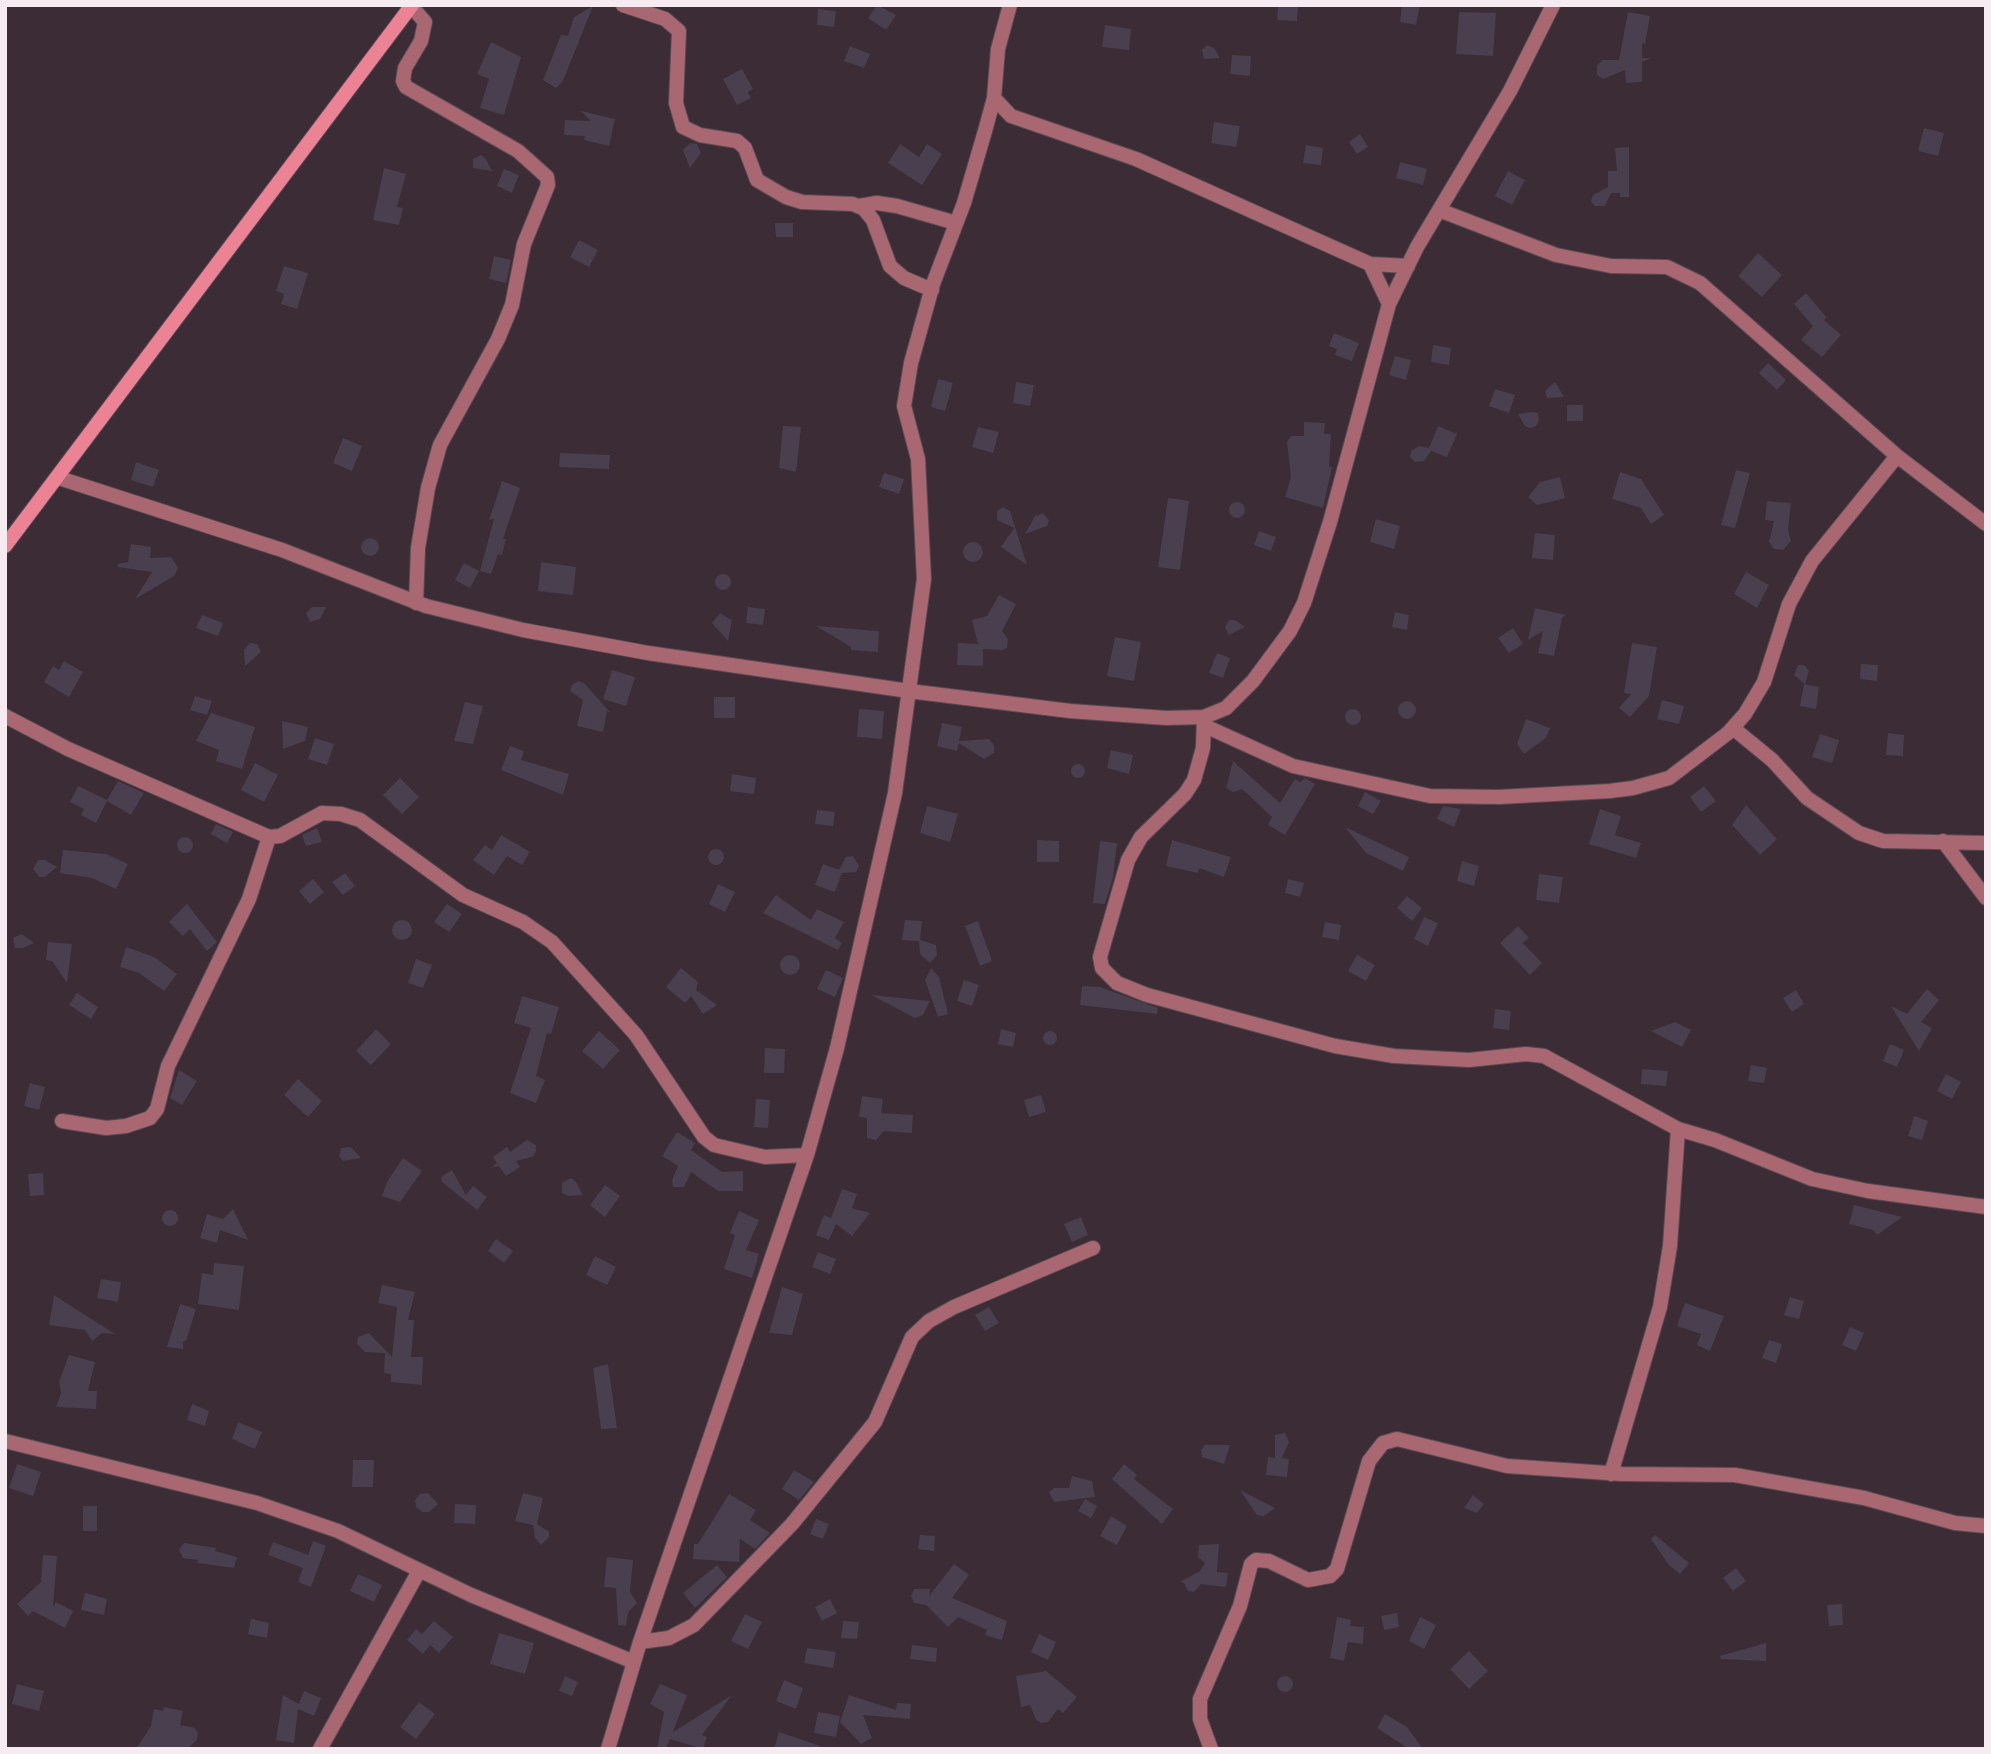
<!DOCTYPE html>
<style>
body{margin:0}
#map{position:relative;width:1991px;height:1754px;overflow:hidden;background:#3b2c35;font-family:"Sofia Sans Condensed",sans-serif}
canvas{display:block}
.frame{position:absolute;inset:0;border:7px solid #f5ebf1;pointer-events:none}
</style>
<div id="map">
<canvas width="1991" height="1754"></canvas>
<div class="frame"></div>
</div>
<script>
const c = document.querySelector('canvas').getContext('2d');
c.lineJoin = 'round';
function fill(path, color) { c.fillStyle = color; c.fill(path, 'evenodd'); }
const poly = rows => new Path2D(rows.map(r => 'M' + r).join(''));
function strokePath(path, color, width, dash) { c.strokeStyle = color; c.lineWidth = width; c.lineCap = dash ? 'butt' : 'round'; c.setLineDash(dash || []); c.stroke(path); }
fill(poly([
 [877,5,896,15,886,30,868,18],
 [1402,5,1420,5,1416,25,1400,22],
 [593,6,563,81,556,88,543,80,561,35,568,36,574,17],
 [1278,6,1298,7,1297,21,1277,20],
 [818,9,836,11,834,27,817,25],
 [1459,12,1496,13,1493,56,1456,54],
 [1628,12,1650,16,1645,44,1642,43,1642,58,1651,58,1642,62,1642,82,1626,83,1625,70,1603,79,1597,75,1597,65,1603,60,1619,60],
 [1105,25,1131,29,1129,50,1102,47],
 [491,42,521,57,504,115,480,108,489,79,477,74],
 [1207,45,1214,48,1220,58,1204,59,1202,50],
 [850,46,870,54,864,68,844,61],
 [1232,55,1251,56,1250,76,1230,74],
 [742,69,753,89,748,92,751,98,737,105,723,79],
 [581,111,615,119,609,146,584,140,585,136,564,135,565,120,591,121],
 [1214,122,1240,126,1236,147,1211,143],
 [1924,128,1944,133,1938,156,1918,151],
 [1360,134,1368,147,1357,154,1349,142],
 [690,143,697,144,701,153,690,168,683,150],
 [900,144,919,157,927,144,942,154,922,185,888,163],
 [1306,145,1323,148,1321,165,1303,163],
 [1629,147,1629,197,1620,197,1620,193,1611,193,1605,206,1595,206,1591,201,1593,195,1608,187,1608,171,1617,171,1615,148],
 [481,155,486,159,492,171,473,168,473,159],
 [1400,162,1427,169,1423,185,1396,178],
 [384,168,406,174,397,207,403,208,399,225,373,220],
 [504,169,519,175,512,193,497,186],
 [1508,171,1525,180,1512,205,1495,196],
 [775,223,793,223,793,237,776,237],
 [579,240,598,250,589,267,570,257],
 [1758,253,1782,275,1762,297,1738,276],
 [494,256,511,260,506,283,489,279],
 [284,266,308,273,297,309,281,304,284,294,276,291],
 [1806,293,1827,318,1824,320,1841,335,1822,357,1801,340,1813,326,1794,304],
 [1334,333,1359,343,1352,361,1335,355,1337,349,1329,346],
 [1433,345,1451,348,1449,365,1431,362],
 [1395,356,1411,360,1406,380,1389,375],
 [1768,363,1786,380,1777,390,1759,373],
 [938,379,953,383,945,411,931,407],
 [1016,382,1034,385,1030,406,1013,403],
 [1555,382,1564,397,1547,398,1545,391],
 [1495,389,1515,395,1509,413,1489,406],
 [1567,405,1583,405,1583,421,1567,421],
 [1531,412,1538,413,1539,420,1536,426,1530,428,1525,426,1518,414],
 [1304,422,1325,423,1324,434,1331,434,1329,466,1332,467,1323,508,1285,497,1291,477,1287,442,1291,436,1304,436],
 [783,426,801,427,796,472,779,468],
 [1438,426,1457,434,1447,457,1431,451,1424,461,1415,462,1410,457,1411,451,1419,446,1429,448],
 [978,427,999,432,993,453,972,447],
 [343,438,362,446,352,471,333,463],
 [560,453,610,455,609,469,559,467],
 [136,462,159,470,153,487,131,480],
 [1736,470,1750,473,1735,528,1721,525],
 [1620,472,1641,479,1664,515,1651,524,1641,508,1612,499],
 [884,473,904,479,899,494,879,487],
 [1560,477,1565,498,1537,505,1528,497,1540,482],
 [502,481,520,488,503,539,506,539,502,555,498,554,491,574,480,571,494,519,489,520],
 [1168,498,1189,501,1180,570,1158,567],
 [1767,501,1791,503,1788,530,1791,541,1783,550,1774,549,1769,542,1774,521,1765,520],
 '1229 510a8 8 0 1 1 16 0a8 8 0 1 1-16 0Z',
 [1003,507,1010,511,1027,565,1001,547,1014,528,997,520,997,511],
 [1043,513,1049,520,1047,526,1025,534,1035,516],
 [1376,519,1400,526,1394,549,1370,542],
 [1259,531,1276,537,1271,551,1254,545],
 [1535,533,1555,535,1553,560,1532,558],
 '361 547a9 9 0 1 1 18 0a9 9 0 1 1-18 0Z',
 '963 552a10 10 0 1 1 20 0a10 10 0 1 1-20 0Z',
 [131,544,151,547,150,558,171,557,178,568,174,576,135,599,152,572,118,567,118,564,128,562],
 [541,562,576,567,573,595,538,591],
 [464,563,479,571,470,588,455,580],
 [1746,572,1769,585,1757,608,1734,594],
 '715 582a8 8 0 1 1 16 0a8 8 0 1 1-16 0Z',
 [999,595,1016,604,1002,631,1008,639,1007,648,1002,650,983,649,983,666,957,665,958,643,978,644,972,620,987,616],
 [312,607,326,607,320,619,310,622,306,613],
 [748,607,765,609,763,625,746,623],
 [1535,608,1566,615,1562,618,1554,656,1538,653,1543,631,1528,640],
 [1395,612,1409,615,1407,630,1392,627],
 [720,613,732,620,728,641,712,623],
 [202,615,223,623,218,636,196,628],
 [1229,620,1235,620,1245,627,1229,635,1225,627],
 [816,626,879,631,878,652,851,650,851,647],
 [1513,628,1523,644,1509,653,1498,638],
 [1115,637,1141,642,1134,681,1107,676],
 [250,643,257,644,261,652,245,666,244,650],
 [1632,643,1657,647,1649,696,1630,717,1619,708,1631,694,1624,693],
 [1217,653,1230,658,1223,678,1209,673],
 [64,661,83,672,69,697,44,682,53,666,59,670],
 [1861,664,1878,665,1877,681,1860,679],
 [1798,665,1804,665,1809,671,1805,684,1794,675],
 [612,670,635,677,626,706,603,699],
 [578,681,584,683,610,712,607,711,603,732,577,726,583,700,570,691,572,685],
 [1804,684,1819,687,1816,709,1800,706],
 [195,696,212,701,207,715,190,710],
 [714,697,735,697,735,718,714,718],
 [1662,700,1684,706,1679,724,1657,719],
 '1398 710a9 9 0 1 1 18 0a9 9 0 1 1-18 0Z',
 [465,702,483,706,473,744,454,741],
 '1345 717a8 8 0 1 1 16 0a8 8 0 1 1-16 0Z',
 [859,709,884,711,882,739,857,737],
 [211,713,255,727,242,769,216,761,219,750,196,741],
 [1526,719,1550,728,1546,738,1524,754,1517,744],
 [282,721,308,727,305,741,283,749],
 [942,723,962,727,959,741,989,739,994,745,994,753,984,759,959,743,957,751,937,746],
 [1888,733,1904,735,1903,756,1886,755],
 [1820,734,1839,740,1832,763,1812,757],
 [315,738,334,744,327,765,308,759],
 [510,746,524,751,521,760,569,774,563,795,501,770],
 [1111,750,1133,755,1129,774,1107,768],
 [1233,761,1280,803,1295,779,1300,782,1305,778,1315,784,1285,835,1268,825,1272,817,1242,789,1233,792,1226,788],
 [255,763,278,775,264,802,241,790],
 '1071 771a7 7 0 1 1 14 0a7 7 0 1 1-14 0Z',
 [732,774,756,778,754,794,730,791],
 [400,778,419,797,402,814,383,795],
 [118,781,144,793,131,815,107,801,96,823,81,815,84,809,70,802,78,786,107,800],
 [1704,786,1716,801,1701,812,1690,797],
 [1365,792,1381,801,1373,814,1358,806],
 [1746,805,1777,839,1760,855,1732,825],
 [927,806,958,814,950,842,920,833],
 [1443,806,1461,809,1454,827,1437,819],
 [1600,809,1621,816,1615,835,1641,843,1636,858,1589,844],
 [817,810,835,812,833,826,815,824],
 [216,824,233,832,227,843,211,834],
 [1345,827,1409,857,1403,871,1366,853],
 [317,828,322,842,306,846,302,835],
 [501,835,530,852,522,865,507,856,494,875,473,860,485,845,492,850],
 '177 845a8 8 0 1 1 16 0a8 8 0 1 1-16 0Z',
 [1037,840,1059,841,1059,862,1037,862],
 [1172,840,1231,857,1224,877,1199,868,1198,873,1166,866],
 [1100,841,1117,843,1113,877,1105,904,1093,903],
 '708 857a8 8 0 1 1 16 0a8 8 0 1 1-16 0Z',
 [63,850,106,854,128,864,116,889,92,878,60,873],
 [853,856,859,866,856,872,842,873,835,892,815,885,823,864,839,870,846,857],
 [38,860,45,860,57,867,45,877,39,877,33,869],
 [1462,861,1479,866,1474,886,1457,881],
 [345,873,355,886,343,895,332,882],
 [1539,874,1563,877,1559,903,1536,900],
 [313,879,324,892,310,904,299,891],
 [1288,879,1304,883,1300,897,1285,893],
 [718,884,735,892,725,912,709,904],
 [776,895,811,920,817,909,844,922,835,938,842,943,838,950,763,913],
 [1407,896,1422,908,1412,921,1397,908],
 [187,904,217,942,207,951,190,929,183,936,169,922],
 [447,904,462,914,449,932,434,922],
 [1424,917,1438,923,1428,946,1414,939],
 [905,920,922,921,920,940,936,945,937,955,930,963,920,954,919,941,902,940],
 '392 930a10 10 0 1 1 20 0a10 10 0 1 1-20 0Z',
 [978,921,992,961,980,966,965,926],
 [1325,922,1341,925,1339,940,1322,937],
 [1518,926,1529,938,1523,943,1542,963,1530,975,1500,943],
 [21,934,23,935,34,943,23,948,15,948,13,938],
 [48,942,72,944,67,983,52,961,46,960],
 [126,947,154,957,177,974,164,991,139,973,120,967],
 '780 965a10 10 0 1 1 20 0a10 10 0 1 1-20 0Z',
 [1357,955,1375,965,1366,981,1348,971],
 [416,959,432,965,423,988,408,983],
 [681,968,698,982,696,990,717,1005,703,1014,691,996,685,1003,666,987],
 [931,968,939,977,948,1014,938,1017,925,980],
 [826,970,843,978,835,997,817,989],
 [964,980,979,985,972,1006,957,1001],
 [1082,986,1100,987,1158,1008,1157,1014,1080,1005],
 [1927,989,1939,1000,1921,1022,1932,1028,1919,1051,1891,1006,1907,1014],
 [1796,990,1804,1004,1792,1012,1783,998],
 [77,993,98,1007,91,1019,69,1005],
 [871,995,930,1001,923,1015,915,1018],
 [522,996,559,1007,551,1034,547,1033,536,1076,545,1080,536,1103,510,1093,531,1028,514,1023],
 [1495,1009,1511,1011,1509,1030,1493,1028],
 [1675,1022,1691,1030,1682,1047,1651,1031],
 [376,1029,391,1044,371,1065,356,1051],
 [1001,1029,1016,1033,1013,1047,998,1044],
 '1043 1038a7 7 0 1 1 14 0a7 7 0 1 1-14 0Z',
 [599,1031,620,1050,603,1069,582,1051],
 [1890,1044,1904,1050,1897,1067,1883,1061],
 [765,1048,785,1049,784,1073,764,1073],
 [1751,1065,1767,1068,1764,1083,1748,1081],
 [1642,1069,1668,1071,1666,1086,1641,1084],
 [179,1070,197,1081,182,1105,170,1098],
 [1946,1074,1961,1082,1952,1099,1937,1091],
 [298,1079,322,1101,308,1117,284,1095],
 [30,1083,45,1087,39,1110,24,1106],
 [1041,1095,1046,1112,1029,1117,1024,1100],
 [862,1096,883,1099,881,1113,913,1115,912,1133,884,1131,876,1140,867,1138,867,1118,859,1117],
 [756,1099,770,1100,768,1128,754,1127],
 [1914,1116,1928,1121,1922,1140,1908,1136],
 [677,1132,695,1143,691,1150,722,1172,743,1171,743,1191,718,1191,691,1172,684,1187,673,1187,672,1180,678,1166,662,1156],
 [527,1140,536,1145,536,1152,532,1157,516,1161,520,1167,506,1176,499,1166,491,1168,497,1163,493,1157,507,1147,510,1152],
 [349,1147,352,1148,361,1158,343,1161,339,1156,341,1148],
 [403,1158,422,1171,400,1202,382,1196,387,1182],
 [452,1170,466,1195,473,1186,487,1197,477,1210,442,1182,441,1177],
 [43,1173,44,1195,30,1196,28,1174],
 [571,1178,576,1182,583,1195,568,1196,562,1193,562,1183],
 [605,1185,620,1196,605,1217,590,1205],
 [842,1189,857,1194,852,1208,870,1213,852,1236,836,1224,829,1240,816,1235,824,1215,831,1218],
 [1854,1205,1902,1217,1877,1235,1873,1230,1849,1224],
 [233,1209,248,1240,220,1230,217,1243,200,1238,207,1214,223,1219],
 '162 1218a8 8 0 1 1 16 0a8 8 0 1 1-16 0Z',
 [739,1211,759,1220,746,1250,759,1254,752,1278,724,1269,735,1235,730,1233],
 [1081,1217,1088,1235,1072,1242,1064,1224],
 [496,1239,513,1251,504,1263,488,1251],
 [818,1252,836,1259,830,1274,812,1267],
 [595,1256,616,1267,607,1285,586,1275],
 [214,1263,244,1266,239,1310,198,1304,202,1273,213,1275],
 [101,1279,121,1282,118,1302,97,1298],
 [382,1285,415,1292,408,1320,414,1320,411,1357,423,1357,422,1385,391,1382,391,1374,384,1373,385,1353,365,1352,357,1344,358,1337,369,1333,392,1357,397,1307,378,1303],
 [782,1287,803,1294,792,1335,769,1333],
 [54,1295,68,1304,115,1334,102,1333,92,1341,85,1330,49,1325],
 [1790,1297,1804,1301,1799,1319,1784,1315],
 [1685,1303,1724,1316,1710,1351,1697,1345,1701,1334,1677,1326],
 [180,1304,196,1309,186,1341,183,1341,183,1349,167,1347],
 [989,1307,999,1323,985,1331,975,1315],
 [1850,1327,1864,1333,1856,1351,1842,1345],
 [1769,1340,1782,1344,1776,1363,1762,1358],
 [69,1355,95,1362,88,1391,97,1391,96,1409,56,1407,61,1393,59,1382],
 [608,1364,617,1428,601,1429,593,1368],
 [192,1404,209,1411,205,1426,187,1420],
 [238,1422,262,1432,255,1449,232,1439],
 [1285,1433,1289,1442,1282,1458,1289,1459,1287,1477,1266,1475,1268,1457,1275,1458,1275,1435],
 [1205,1445,1230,1445,1224,1464,1202,1457,1201,1450],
 [353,1460,374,1460,373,1487,352,1487],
 [17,1464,41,1472,33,1496,9,1488],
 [1124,1464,1137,1475,1134,1479,1173,1509,1162,1524,1112,1479],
 [794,1470,814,1482,799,1500,782,1489],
 [1072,1476,1092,1481,1095,1497,1054,1502,1049,1492,1054,1488,1069,1488],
 [1240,1490,1275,1508,1264,1516,1257,1515],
 [428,1493,438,1504,429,1512,422,1512,416,1507,415,1500,420,1494],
 [523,1493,543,1498,537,1524,549,1532,549,1537,541,1545,535,1538,533,1525,515,1521],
 [729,1494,756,1510,750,1520,770,1533,755,1549,740,1539,739,1562,693,1559,694,1544,698,1544],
 [1473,1495,1484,1504,1477,1513,1464,1508],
 [1085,1499,1097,1506,1091,1518,1078,1511],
 [455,1504,476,1505,475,1524,454,1523],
 [83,1506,97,1506,97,1531,83,1531],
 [1111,1516,1127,1526,1117,1545,1100,1536],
 [816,1519,829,1524,823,1539,810,1534],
 [920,1535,935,1536,934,1551,918,1549],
 [1655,1535,1689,1563,1680,1574,1669,1565,1651,1539],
 [313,1541,326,1546,311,1587,298,1582,303,1568,268,1555,273,1542,308,1555],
 [184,1543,216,1548,215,1551,237,1557,234,1568,197,1563,198,1560,183,1558,179,1550],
 [1219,1544,1217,1572,1228,1573,1226,1587,1201,1584,1194,1592,1188,1591,1184,1583,1180,1582,1200,1571,1205,1563,1198,1557,1199,1545],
 [43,1555,57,1556,53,1607,56,1602,73,1611,65,1628,33,1611,28,1616,17,1604,41,1582],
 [607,1557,633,1560,630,1592,637,1603,628,1612,626,1626,618,1625,616,1588,604,1587],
 [954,1564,969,1575,952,1598,1007,1621,1002,1640,985,1635,987,1630,958,1617,948,1627,926,1605,914,1603,911,1596,914,1589,930,1589,929,1596],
 [717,1565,727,1577,695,1608,683,1593],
 [1736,1568,1746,1581,1733,1591,1723,1578],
 [358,1574,382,1585,374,1602,350,1591],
 [85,1593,107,1599,104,1615,81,1610],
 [830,1599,837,1613,822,1621,815,1607],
 [1842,1604,1843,1625,1829,1626,1827,1605],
 [1397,1613,1399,1627,1384,1630,1381,1616],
 [745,1614,762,1622,748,1649,731,1641],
 [1337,1617,1351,1620,1350,1626,1364,1627,1363,1644,1348,1642,1344,1661,1330,1658],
 [1420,1617,1436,1625,1424,1649,1409,1641],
 [251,1619,269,1623,267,1638,248,1634],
 [434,1621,453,1637,439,1653,430,1645,423,1654,407,1640,416,1629,422,1634],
 [843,1621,859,1622,857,1639,841,1638],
 [499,1633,534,1643,525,1674,490,1664],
 [1039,1634,1056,1642,1048,1660,1031,1652],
 [1766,1643,1766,1661,1721,1659,1720,1656],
 [912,1645,937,1648,936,1662,910,1659],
 [807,1648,836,1652,833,1668,804,1663],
 [1469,1651,1488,1671,1469,1689,1450,1669],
 [1046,1671,1077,1697,1063,1713,1058,1709,1048,1722,1041,1723,1036,1720,1030,1705,1021,1707,1016,1676],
 [565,1676,578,1682,572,1696,559,1691],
 '1277 1684a8 8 0 1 1 16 0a8 8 0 1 1-16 0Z',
 [784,1680,803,1688,796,1709,776,1701],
 [17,1684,44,1691,39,1711,12,1704],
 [660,1684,687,1695,673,1732,732,1695,702,1735,707,1737,703,1749,670,1739,666,1749,657,1749,664,1712,650,1704],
 [304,1691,321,1698,314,1716,298,1709,294,1743,276,1740,283,1695,299,1704],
 [849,1695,896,1710,897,1703,911,1704,910,1719,863,1715,872,1738,861,1744,840,1722],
 [419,1702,435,1714,416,1739,400,1727],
 [164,1707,183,1711,180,1725,195,1728,198,1733,197,1740,187,1749,136,1749,151,1726,154,1709,163,1711],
 [818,1712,840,1716,836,1737,814,1733],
 [1385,1714,1407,1727,1423,1749,1409,1749,1377,1728],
 [779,1732,820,1746,819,1749,774,1749]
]), '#493f4e');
const street = poly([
 [623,5,665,19,679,31,676,103,683,127,700,135,737,141,745,148,757,180,786,197,802,202,853,204,864,209,873,220,890,266,904,278,932,290],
 [411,6,425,22,421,41,405,68,403,81,406,87,518,151,547,177,548,185,524,244,512,305,498,339,440,445,428,488,418,548,416,603],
 [994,98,1011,116,1136,159,1370,264,1408,266],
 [859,206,877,203,897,206,956,223],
 [1439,210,1556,255,1611,266,1667,267,1700,283,1897,456,1986,524],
 [1370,264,1389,304],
 [59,478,282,550,426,606,523,630,648,653,909,691,1070,711,1166,718,1204,717,1226,708,1253,681,1290,631,1304,603,1330,522,1389,304,1417,247,1510,91,1553,5],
 [5,716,68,749,269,837,280,836,322,813,341,814,360,820,463,895,523,922,552,942,636,1035,704,1137,714,1145,765,1157,807,1155],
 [1204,717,1203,748,1194,780,1185,794,1141,837,1128,860,1100,957,1102,968,1117,983,1147,995,1335,1046,1394,1056,1469,1060,1526,1054,1544,1056,1678,1129,1715,1140,1812,1179,1868,1191,1986,1207],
 [1205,726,1293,766,1430,796,1499,797,1610,791,1633,788,1669,778,1728,733,1745,714,1764,682,1789,604,1812,561,1897,456],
 [1733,728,1772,760,1807,798,1859,833,1883,841,1986,843],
 [1943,841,1986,898],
 [62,1121,106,1128,126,1126,150,1118,157,1109,168,1066,249,899,269,837],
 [5,1441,257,1503,338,1531,471,1595,634,1662],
 [1611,1474,1660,1307,1670,1246,1678,1129],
 [640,1642,669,1638,694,1625,792,1524,875,1422,912,1337,929,1321,954,1307,1093,1248],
 [320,1749,419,1571],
 [608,1749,640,1642,807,1155,837,1048,895,793,924,579,918,459,904,406,911,363,933,284,964,203,985,131,994,98,998,49,1010,5],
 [1211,1749,1200,1719,1200,1699,1240,1606,1251,1564,1256,1560,1269,1561,1308,1580,1330,1576,1337,1569,1369,1461,1383,1443,1397,1439,1507,1466,1622,1474,1735,1475,1864,1498,1955,1523,1986,1526]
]);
const secondary = poly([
 [5,546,412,5]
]);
strokePath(street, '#594b53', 16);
strokePath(secondary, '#594b53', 16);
strokePath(street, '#a86771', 14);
strokePath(secondary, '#eb8395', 14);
</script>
